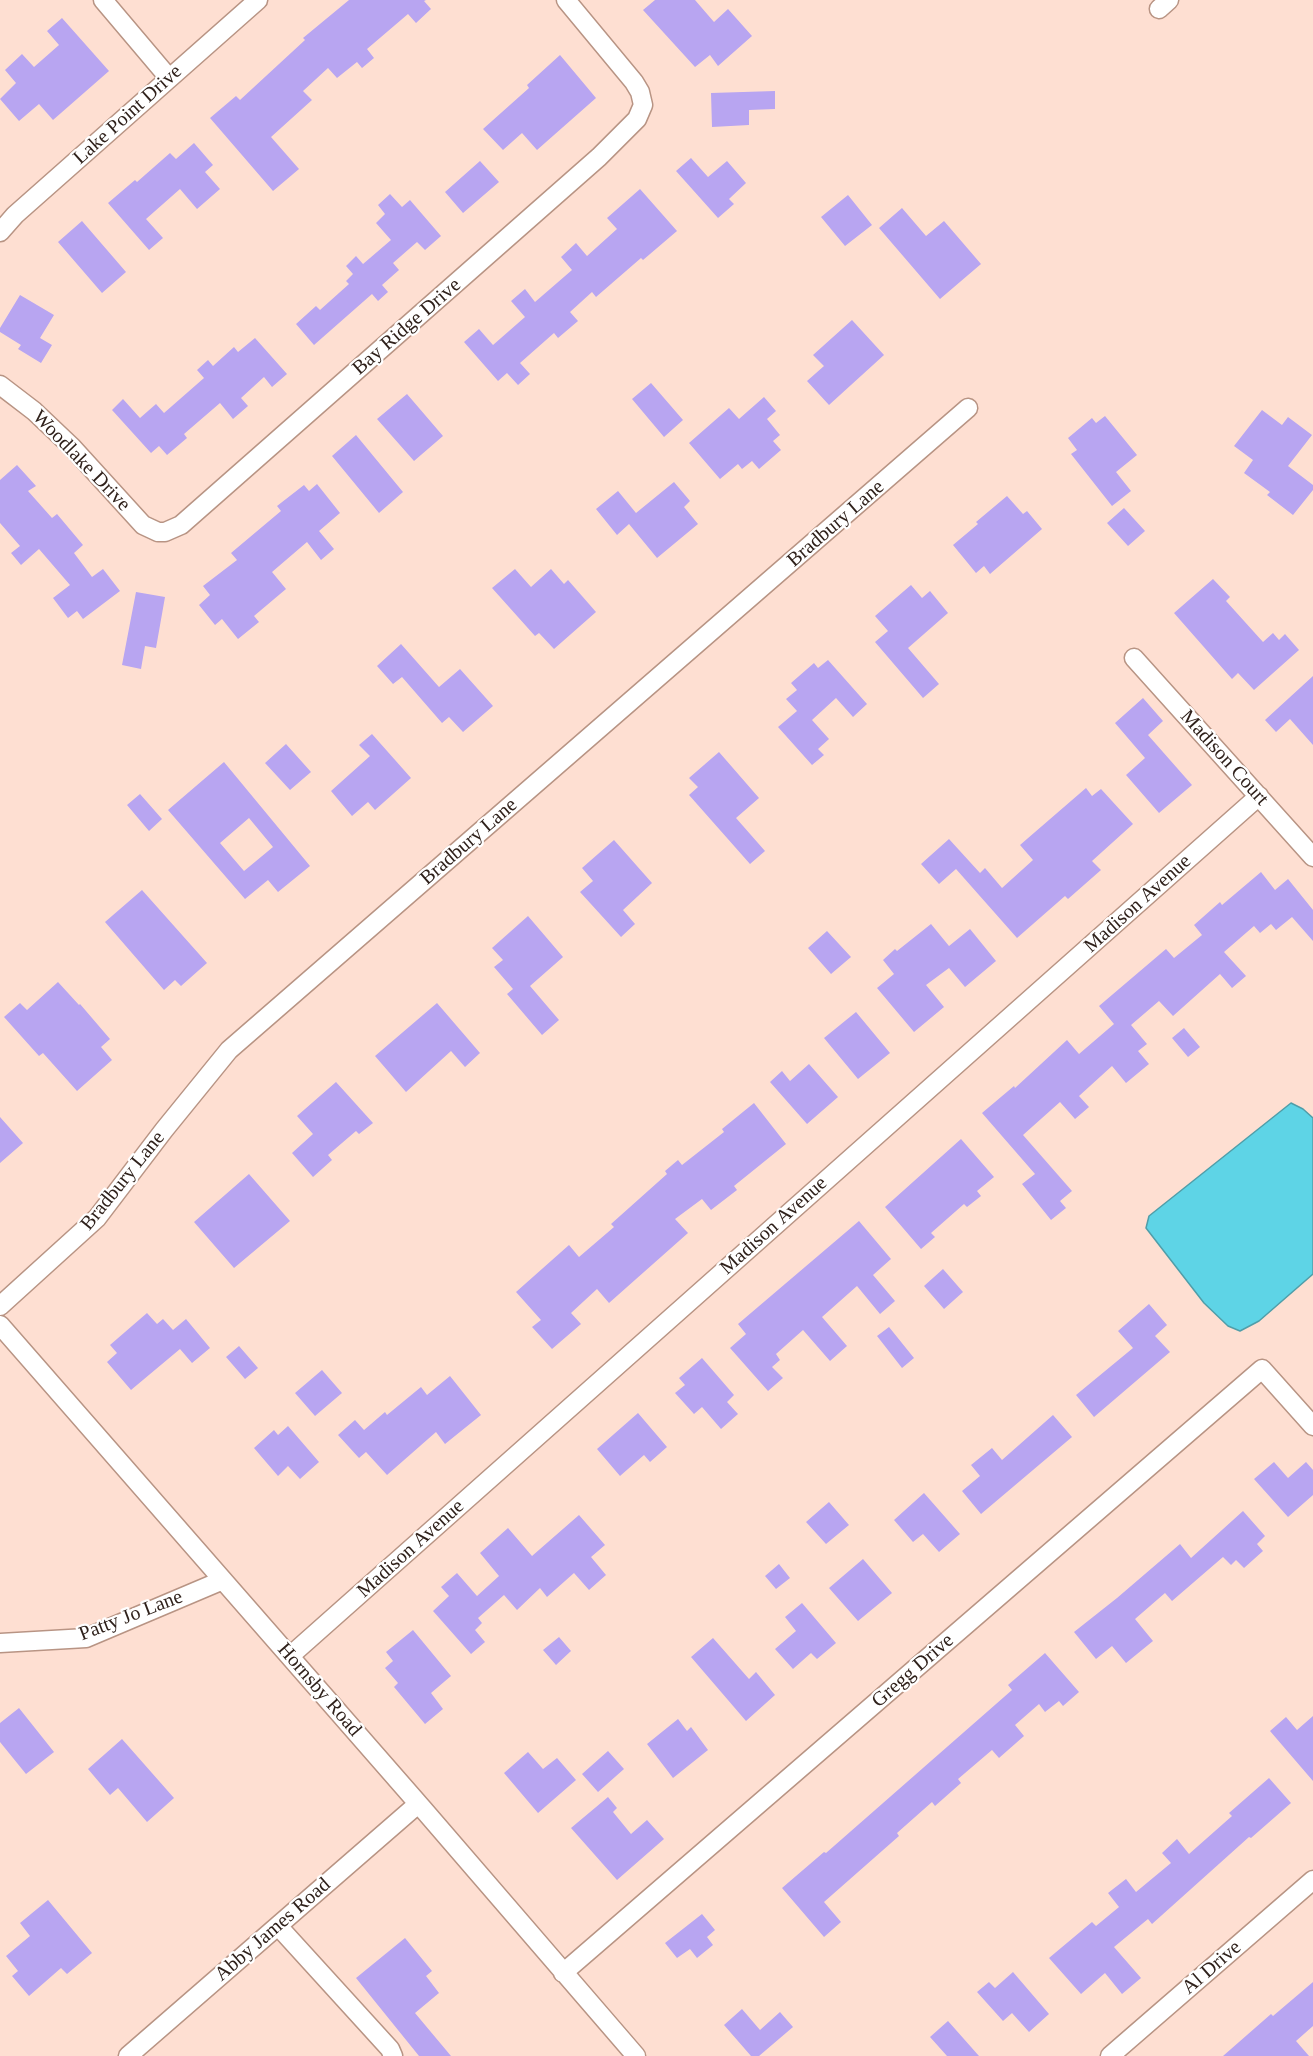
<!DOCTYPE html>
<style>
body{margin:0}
canvas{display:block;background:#fedfd2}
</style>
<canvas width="1313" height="2056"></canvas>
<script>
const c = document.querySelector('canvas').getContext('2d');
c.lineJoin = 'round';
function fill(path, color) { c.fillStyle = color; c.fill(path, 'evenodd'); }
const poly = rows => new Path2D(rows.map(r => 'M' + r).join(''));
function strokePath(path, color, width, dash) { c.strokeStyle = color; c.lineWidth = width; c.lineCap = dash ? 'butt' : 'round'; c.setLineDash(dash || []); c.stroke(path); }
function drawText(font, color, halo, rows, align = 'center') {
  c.font = font + ' Georgia,serif'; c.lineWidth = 4.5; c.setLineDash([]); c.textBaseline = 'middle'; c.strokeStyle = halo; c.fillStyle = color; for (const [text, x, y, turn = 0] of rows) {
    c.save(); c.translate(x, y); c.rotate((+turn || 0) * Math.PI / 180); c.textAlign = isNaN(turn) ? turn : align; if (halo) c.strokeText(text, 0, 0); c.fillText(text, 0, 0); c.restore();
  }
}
const water = poly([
 [1291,1103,1303,1109,1313,1118,1313,1274,1259,1321,1240,1331,1228,1326,1204,1303,1146,1228,1149,1216,1291,1103]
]);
fill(water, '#5ed4e6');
strokePath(water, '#509ea9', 1.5);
fill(poly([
 [349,0,426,0,424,1,431,9,416,23,408,14,367,49,374,58,362,68,357,62,337,78,328,68,303,91,312,100,271,137,299,169,273,191,210,118,236,96,240,100,305,40,303,38],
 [655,0,695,0,714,22,728,9,752,36,718,66,710,55,695,67,643,10],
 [62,18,109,71,53,120,39,104,19,121,0,99,16,83,5,70,22,54,34,67,59,45,47,31],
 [560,55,596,98,537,150,522,133,503,150,483,129,529,88,527,85],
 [775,91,775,109,749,110,749,125,712,127,711,93],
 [194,143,213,165,205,172,220,189,197,209,180,189,146,219,163,238,149,250,108,203,135,180,137,182,170,153,176,159],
 [691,158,708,177,727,161,746,183,729,199,734,204,718,218,676,171],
 [480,161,499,182,463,213,445,192],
 [640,189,677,231,643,260,641,258,596,297,592,292,570,312,578,321,558,338,554,333,520,363,530,374,518,385,507,373,498,381,464,342,479,329,493,345,525,317,511,301,525,289,535,302,572,270,561,257,576,243,587,256,617,229,607,218],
 [390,194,402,207,410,200,441,236,425,250,417,242,393,263,399,270,382,285,388,292,378,301,372,294,314,345,296,324,316,306,320,310,349,284,346,281,353,274,346,266,356,256,363,264,391,240,376,223,385,214,378,205],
 [848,195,872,225,845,246,821,217],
 [902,208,926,236,944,221,981,264,940,299,879,228],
 [82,221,126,272,102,293,58,242],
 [20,295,54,315,40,338,52,345,41,363,18,349,21,345,0,332,0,328],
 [852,320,884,355,829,405,807,381,824,366,813,355],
 [255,338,287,374,272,387,264,377,241,398,248,406,233,419,220,403,184,434,187,438,167,455,159,446,151,453,112,410,123,399,140,418,156,404,164,413,204,378,197,370,208,360,213,366,234,347,238,352],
 [651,383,683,420,664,437,632,399],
 [407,394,443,436,414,461,377,419],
 [764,397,776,411,767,419,780,435,773,441,781,450,759,469,752,461,742,469,738,464,720,479,689,443,729,408,739,419],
 [1262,410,1282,425,1288,417,1312,435,1288,466,1313,485,1313,490,1293,515,1267,495,1270,492,1244,473,1253,460,1234,446],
 [1105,416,1137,455,1116,472,1131,491,1112,506,1071,454,1077,450,1068,438,1092,418,1096,423],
 [356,435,403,492,379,513,332,456],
 [17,465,36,486,28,491,52,518,57,514,83,545,74,553,92,577,103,569,120,591,83,619,77,611,68,618,53,598,70,585,39,549,21,565,11,553,20,546,0,523,0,480],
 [674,482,690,501,684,507,698,524,657,558,629,524,617,535,596,509,618,491,636,513],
 [317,484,340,513,319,531,334,549,321,560,307,542,272,572,286,589,254,616,259,622,238,639,222,619,215,625,199,605,210,595,203,586,237,560,231,553,281,511,277,506,304,485,309,491],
 [1007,496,1023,514,1027,511,1042,529,990,574,984,566,976,573,953,545,978,524,976,522],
 [1124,508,1145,531,1128,546,1107,523],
 [515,569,531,587,551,569,564,584,568,580,596,612,554,649,539,633,535,636,492,588],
 [1213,579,1230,597,1226,601,1263,642,1273,633,1279,640,1285,634,1299,650,1254,690,1238,673,1232,679,1174,613],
 [911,585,922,598,930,591,948,613,908,648,939,684,923,698,875,642,888,631,875,616],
 [136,592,165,597,156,648,145,646,141,669,122,665],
 [401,644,439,687,460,669,493,706,463,732,449,717,442,723,402,677,393,684,377,666],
 [828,660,867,704,853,717,836,698,812,720,829,739,818,749,824,755,812,765,778,727,797,711,786,699,797,690,791,683,814,663,818,668],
 [1313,676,1313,745,1290,719,1276,732,1265,720],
 [1143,698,1163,721,1148,735,1192,785,1159,813,1126,775,1145,758,1115,723],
 [372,734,411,778,375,810,368,802,352,816,331,791,370,756,359,745],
 [286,744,311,772,290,790,265,763],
 [719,752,759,798,736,818,765,851,750,864,689,795,698,787,689,778],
 [224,762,310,866,278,892,268,880,245,899,168,810],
 [249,818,273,847,244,871,220,843],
 [1086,788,1092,796,1101,789,1133,824,1092,861,1101,870,1068,899,1065,896,1017,938,956,869,939,884,921,864,949,839,980,873,985,868,1002,888,1033,860,1020,845],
 [140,794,162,819,149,831,127,805],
 [614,840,652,883,623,910,635,924,621,937,580,892,593,881,582,868],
 [1261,872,1275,890,1288,879,1313,910,1313,941,1292,917,1276,930,1271,924,1260,933,1254,926,1224,952,1246,976,1232,988,1220,974,1173,1016,1159,1001,1131,1025,1147,1044,1138,1051,1149,1064,1126,1083,1112,1066,1079,1096,1089,1107,1075,1119,1060,1102,1023,1135,1072,1191,1060,1201,1066,1208,1051,1220,1022,1184,1035,1174,982,1113,1014,1086,1015,1088,1067,1040,1079,1054,1114,1024,1099,1006,1166,949,1174,958,1202,935,1194,925,1220,902,1222,905],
 [142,890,207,963,181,986,175,980,164,990,105,922],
 [528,916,563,957,530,986,559,1020,542,1035,507,994,513,989,494,967,503,960,492,948],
 [931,924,949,946,970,929,996,961,965,987,949,968,926,985,944,1007,914,1032,877,988,894,974,883,960,895,949,897,951],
 [827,931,851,957,831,974,808,948],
 [58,982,79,1005,80,1004,110,1039,101,1047,112,1060,77,1091,43,1053,39,1056,4,1017,20,1003,27,1010],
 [437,1003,480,1053,465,1067,451,1051,406,1092,375,1056],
 [856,1012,890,1053,858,1079,824,1038],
 [1184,1028,1200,1047,1188,1057,1172,1038],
 [809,1064,838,1097,807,1124,770,1082,782,1071,790,1081],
 [336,1082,373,1123,359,1134,356,1131,328,1155,332,1160,313,1177,292,1153,313,1134,297,1116],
 [754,1103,786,1144,734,1186,737,1190,711,1210,702,1199,675,1219,688,1233,609,1303,597,1289,571,1313,581,1324,552,1349,532,1327,541,1320,516,1292,569,1245,579,1257,614,1227,611,1224,667,1174,665,1171,678,1160,682,1165,724,1132,722,1129],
 [0,1117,23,1143,0,1163],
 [961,1139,994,1177,977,1191,981,1196,967,1207,964,1204,931,1233,935,1237,921,1249,885,1207],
 [249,1174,290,1221,234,1268,194,1222],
 [859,1221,891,1259,873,1275,895,1301,880,1314,857,1286,822,1317,847,1346,830,1361,803,1330,776,1354,780,1360,772,1367,783,1378,768,1391,730,1348,746,1334,738,1324],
 [943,1269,963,1292,944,1309,924,1286],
 [1149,1304,1167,1325,1155,1336,1170,1352,1094,1417,1076,1395,1133,1348,1118,1331],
 [147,1313,157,1324,163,1319,173,1330,186,1319,210,1348,192,1363,180,1349,131,1390,107,1362,117,1353,110,1345],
 [889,1327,914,1358,902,1368,877,1336],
 [239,1346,258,1368,245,1379,226,1357],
 [702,1358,734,1395,727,1402,738,1414,721,1429,702,1407,694,1414,675,1393,685,1385,679,1378],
 [322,1370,342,1393,315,1416,295,1393],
 [450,1376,481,1415,445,1444,436,1432,387,1475,366,1452,359,1458,338,1435,355,1420,364,1430,385,1412,387,1415,421,1387,427,1395],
 [638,1413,667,1447,650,1462,644,1455,620,1476,597,1449],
 [1053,1415,1072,1437,981,1514,962,1491,980,1476,971,1465,992,1448,1002,1460],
 [288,1426,319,1462,300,1479,288,1466,278,1476,254,1448,274,1430,278,1435],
 [1274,1462,1288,1478,1306,1462,1313,1470,1313,1495,1288,1517,1254,1479],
 [924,1493,960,1534,939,1552,923,1534,913,1542,894,1520],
 [829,1502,849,1525,826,1544,806,1522],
 [1243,1511,1265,1536,1257,1544,1263,1551,1244,1568,1236,1560,1231,1565,1223,1557,1172,1601,1165,1593,1135,1619,1153,1641,1126,1663,1112,1646,1096,1659,1074,1632,1117,1598,1180,1544,1191,1558],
 [579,1515,605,1545,591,1557,606,1575,589,1590,574,1573,547,1597,540,1588,517,1610,504,1595,478,1618,482,1623,475,1630,485,1642,471,1654,433,1611,449,1596,441,1587,457,1573,477,1596,499,1576,480,1553,508,1528,532,1556],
 [863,1559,892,1593,858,1621,829,1588],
 [779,1564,790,1578,776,1589,765,1576],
 [802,1603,836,1643,817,1659,811,1653,793,1669,775,1649,796,1631,785,1617],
 [413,1630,451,1676,431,1693,443,1709,425,1724,394,1687,398,1683,385,1668,393,1661,386,1652],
 [559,1637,571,1651,556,1665,543,1650],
 [713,1638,749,1679,756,1672,775,1695,746,1721,691,1657],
 [1045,1653,1079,1692,1063,1706,1059,1701,1045,1712,1039,1704,1015,1725,1024,1736,999,1758,992,1750,958,1779,961,1783,935,1806,932,1802,897,1833,899,1836,824,1902,841,1922,824,1937,782,1888,824,1852,826,1853,1012,1690,1008,1685],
 [19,1708,54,1752,26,1774,0,1742,0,1723],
 [1313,1716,1313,1781,1270,1731,1286,1717,1297,1730],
 [678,1719,687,1731,691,1727,708,1750,673,1778,647,1744],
 [122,1739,174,1798,147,1822,118,1788,110,1795,88,1769],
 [608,1751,624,1769,598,1792,582,1774],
 [528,1752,543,1769,557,1758,576,1780,538,1813,504,1773],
 [1269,1778,1291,1803,1251,1838,1249,1837,1152,1924,1148,1919,1114,1947,1141,1978,1122,1994,1105,1973,1081,1994,1049,1958,1092,1922,1096,1926,1119,1907,1108,1893,1126,1879,1136,1892,1171,1863,1162,1853,1177,1839,1189,1854,1232,1816,1229,1813],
 [608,1797,617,1808,613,1812,631,1834,647,1820,664,1839,617,1880,571,1828],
 [48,1900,92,1953,67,1974,61,1968,29,1996,12,1976,18,1971,6,1956,30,1936,20,1923],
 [702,1914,715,1930,707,1937,713,1945,697,1958,690,1949,677,1958,665,1943],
 [405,1938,432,1971,426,1976,439,1993,415,2013,451,2056,419,2056,356,1978],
 [1013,1972,1049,2014,1029,2032,1012,2013,1003,2021,977,1992,989,1982,995,1988],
 [1313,1982,1313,2026,1296,2041,1309,2056,1223,2056,1271,2014,1273,2016],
 [742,2009,760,2030,780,2012,793,2027,759,2056,751,2056,724,2025],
 [948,2021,979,2056,947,2056,930,2037]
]), '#b8a5f1');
const minor = poly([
 [103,0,169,78],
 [1159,9,1169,0],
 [0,232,15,215,258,0],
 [0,385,34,411,72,447,143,525,158,532,165,532,181,525,599,157,637,119,643,105,640,92,634,82,566,0],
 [1134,658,1313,857],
 [0,1306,97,1218,164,1130,229,1050,968,408],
 [0,1325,423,1809,636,2056],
 [0,1643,86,1638,223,1580],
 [290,1656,1259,796],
 [278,1926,390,2049,393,2056],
 [563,1973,1262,1369,1313,1426],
 [128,2056,418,1804],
 [1110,2056,1313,1880]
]);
strokePath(minor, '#b89484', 21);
strokePath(minor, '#fff', 18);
drawText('20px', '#2f211b', '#fff', [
 ["Lake Point Drive",128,115,-42],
 ["Bay Ridge Drive",407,327,-41],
 ["Woodlake Drive",81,461,46],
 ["Bradbury Lane",836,524,-41],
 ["Madison Court",1224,758,48],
 ["Bradbury Lane",469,842,-41],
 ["Madison Avenue",1138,904,-42],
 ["Bradbury Lane",123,1181,-51],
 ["Madison Avenue",774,1226,-42],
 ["Madison Avenue",411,1549,-42],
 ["Patty Jo Lane",131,1616,-21],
 ["Gregg Drive",913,1671,-41],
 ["Hornsby Road",319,1690,49],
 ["Abby James Road",273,1930,-41],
 ["Al Drive",1212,1968,-41]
]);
</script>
